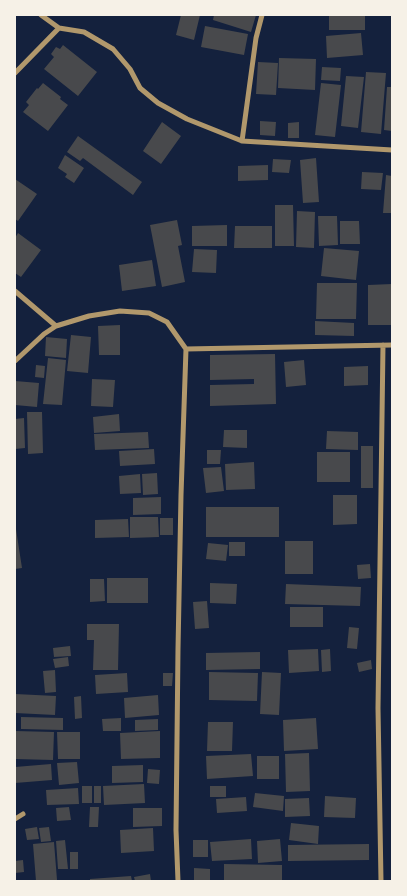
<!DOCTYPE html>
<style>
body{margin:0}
#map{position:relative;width:407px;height:896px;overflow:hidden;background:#14213d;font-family:Lato,sans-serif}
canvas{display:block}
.frame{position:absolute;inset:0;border:16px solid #f6f1e7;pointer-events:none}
</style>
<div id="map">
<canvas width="407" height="896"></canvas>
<div class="frame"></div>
</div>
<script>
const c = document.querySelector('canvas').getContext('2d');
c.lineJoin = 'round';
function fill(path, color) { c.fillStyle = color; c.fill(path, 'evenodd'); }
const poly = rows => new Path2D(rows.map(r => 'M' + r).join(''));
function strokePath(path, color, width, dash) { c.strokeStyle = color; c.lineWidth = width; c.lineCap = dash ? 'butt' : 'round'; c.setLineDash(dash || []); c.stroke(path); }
fill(poly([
 [181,15,200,15,194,40,176,35],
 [214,15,256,15,251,32,213,20],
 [329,15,365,15,365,30,329,30],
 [205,26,248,34,244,55,201,47],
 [361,33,363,55,327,58,326,36],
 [63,45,97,72,78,96,44,69,54,57,51,54,56,47,60,49],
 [279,58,316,59,315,90,278,88],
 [258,62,278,63,276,95,256,94],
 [322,67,341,68,340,81,321,80],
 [366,72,386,73,381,134,361,132],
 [346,76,364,77,358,128,341,126],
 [43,83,61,97,60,99,68,105,48,131,23,112,29,105,26,102,37,88,38,89],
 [321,83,341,85,335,137,315,135],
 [387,87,392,87,392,131,384,130],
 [260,121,276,122,275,136,260,135],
 [162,122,181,136,161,164,143,151],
 [299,122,299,138,288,138,288,123],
 [78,136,142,182,133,195,83,158,80,161,67,152],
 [65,155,84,168,74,183,65,177,67,174,58,168],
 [316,158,319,202,303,203,300,160],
 [273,159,291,160,289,173,272,172],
 [268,165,268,180,238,181,238,166],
 [362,172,383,173,381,190,361,189],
 [386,175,392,176,392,213,383,213],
 [15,179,37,194,18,221,15,219],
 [275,205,293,205,294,246,275,246],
 [297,211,315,212,314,248,296,247],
 [318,216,337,216,338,245,319,246],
 [177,220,182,245,178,246,185,282,162,287,150,225],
 [340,221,359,221,360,244,340,244],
 [227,225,227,246,192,246,192,226],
 [235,226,272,226,272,248,234,248],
 [18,233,41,250,21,277,15,273,15,238],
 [324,248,359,251,356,280,321,276],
 [194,249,217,250,216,273,192,272],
 [152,260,156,286,122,291,119,265],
 [317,283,357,283,356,319,316,319],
 [392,284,392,325,368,325,368,285],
 [315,321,354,323,354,336,315,335],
 [120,325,120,355,99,355,98,326],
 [71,335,91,337,88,373,67,371],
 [46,337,67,339,66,358,45,356],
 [275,354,276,404,210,406,210,385,254,384,254,379,210,380,210,355],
 [48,358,66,360,62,405,43,404],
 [304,360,306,385,286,387,284,362],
 [36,365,45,366,44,378,35,377],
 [368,366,368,385,344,386,344,367],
 [92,379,115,380,113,407,91,406],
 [15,381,39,383,37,407,15,405],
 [27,412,42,412,43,453,28,454],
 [119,414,120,431,94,433,93,417],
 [24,418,25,448,15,449,15,419],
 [224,430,247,430,247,448,223,447],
 [327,431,358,432,358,450,326,449],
 [148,432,149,448,95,450,94,434],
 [361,446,373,446,373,488,361,488],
 [154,449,155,464,120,466,119,451],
 [207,450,221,450,220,464,207,464],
 [317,452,350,452,350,482,317,482],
 [254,462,255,489,226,490,225,464],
 [221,467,224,491,206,493,203,468],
 [157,473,158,494,143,495,142,474],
 [140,474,141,493,120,494,119,476],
 [333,495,357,495,357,524,333,525],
 [161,497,161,514,133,515,133,498],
 [206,507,279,507,279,537,206,537],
 [130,517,158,517,159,537,130,538],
 [160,518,173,518,173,535,160,535],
 [128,519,129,537,95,538,95,520],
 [16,529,22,568,15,569,15,530],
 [285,541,313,541,313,574,285,574],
 [229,542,245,542,245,556,229,556],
 [208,543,228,545,226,561,206,559],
 [370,564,371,578,358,579,357,565],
 [107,578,148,578,148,603,107,603],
 [90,579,104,579,105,601,90,602],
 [210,583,237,584,236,604,210,603],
 [286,584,361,587,360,606,285,604],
 [207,601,209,628,195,629,193,602],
 [290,607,323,607,323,627,290,627],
 [87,624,119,624,118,670,93,670,94,640,87,640],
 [349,627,359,628,357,649,347,648],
 [70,646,71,656,54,657,53,648],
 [318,649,319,671,289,673,288,650],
 [330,649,331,671,322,672,321,650],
 [260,652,260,669,206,670,206,653],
 [68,657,69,666,55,668,53,659],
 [371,660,372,669,359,672,357,663],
 [55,670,56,692,45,693,43,671],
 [209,672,258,673,257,701,209,700],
 [262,672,281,673,279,715,260,714],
 [127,673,128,692,96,694,95,675],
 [163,673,173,673,172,686,163,686],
 [15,694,56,696,55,715,15,713],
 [158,695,159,715,125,718,124,698],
 [81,696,82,718,75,719,74,697],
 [21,717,63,718,63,730,21,729],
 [121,718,121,731,103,731,102,719],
 [316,718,318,749,284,751,283,720],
 [158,719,158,730,135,731,135,720],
 [208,722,233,722,232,751,207,751],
 [15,731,54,732,53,760,15,759],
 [160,731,160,758,121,759,120,733],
 [57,732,80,732,80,759,58,759],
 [309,753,310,791,286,792,285,754],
 [251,754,253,776,207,779,206,756],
 [257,756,279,756,279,779,257,779],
 [77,762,79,783,59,785,57,763],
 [51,764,52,780,15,783,15,767],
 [143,765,143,782,112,783,112,766],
 [148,769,160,770,159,784,147,783],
 [144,784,145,803,104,805,103,786],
 [82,786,92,786,92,803,82,803],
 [94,786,101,786,101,803,94,803],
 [210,786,226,786,226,797,210,797],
 [78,788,79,804,47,805,46,790],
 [255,793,284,796,283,811,253,807],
 [325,796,356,798,355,818,324,817],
 [246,797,247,811,217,813,216,799],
 [309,798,310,816,285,817,285,799],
 [69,807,71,820,57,821,56,808],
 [90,807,99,807,98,827,89,827],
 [133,808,162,808,162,826,133,827],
 [291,823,319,826,318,844,289,840],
 [37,827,39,839,27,840,25,829],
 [49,827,51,841,41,842,39,828],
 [153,828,154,851,121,853,120,830],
 [251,839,252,859,212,861,210,842],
 [280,839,282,861,258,863,257,841],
 [65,840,68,869,58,869,56,841],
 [193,840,208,840,208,857,193,857],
 [54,842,57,880,36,881,33,844],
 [369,844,369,860,288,861,288,845],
 [70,852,78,852,78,869,70,869],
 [23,860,24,872,15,873,15,861],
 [224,864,282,865,282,881,224,881],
 [194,868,210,869,210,881,194,881],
 [150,874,151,881,135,881,134,877],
 [131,876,132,881,90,881,90,879]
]), '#48494c');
strokePath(poly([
 [41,15,59,28,84,32,113,49,130,69,140,88,158,103,187,119,242,141,392,150],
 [15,73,59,28],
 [242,141,256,38,262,15],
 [15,291,56,326],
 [15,361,44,334,56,326,89,316,120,311,149,313,167,322,186,349,392,345],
 [15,819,23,814],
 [178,881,176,830,178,649,181,495,186,349],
 [381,881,378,708,383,345]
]), '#b1986c', 5);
</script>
